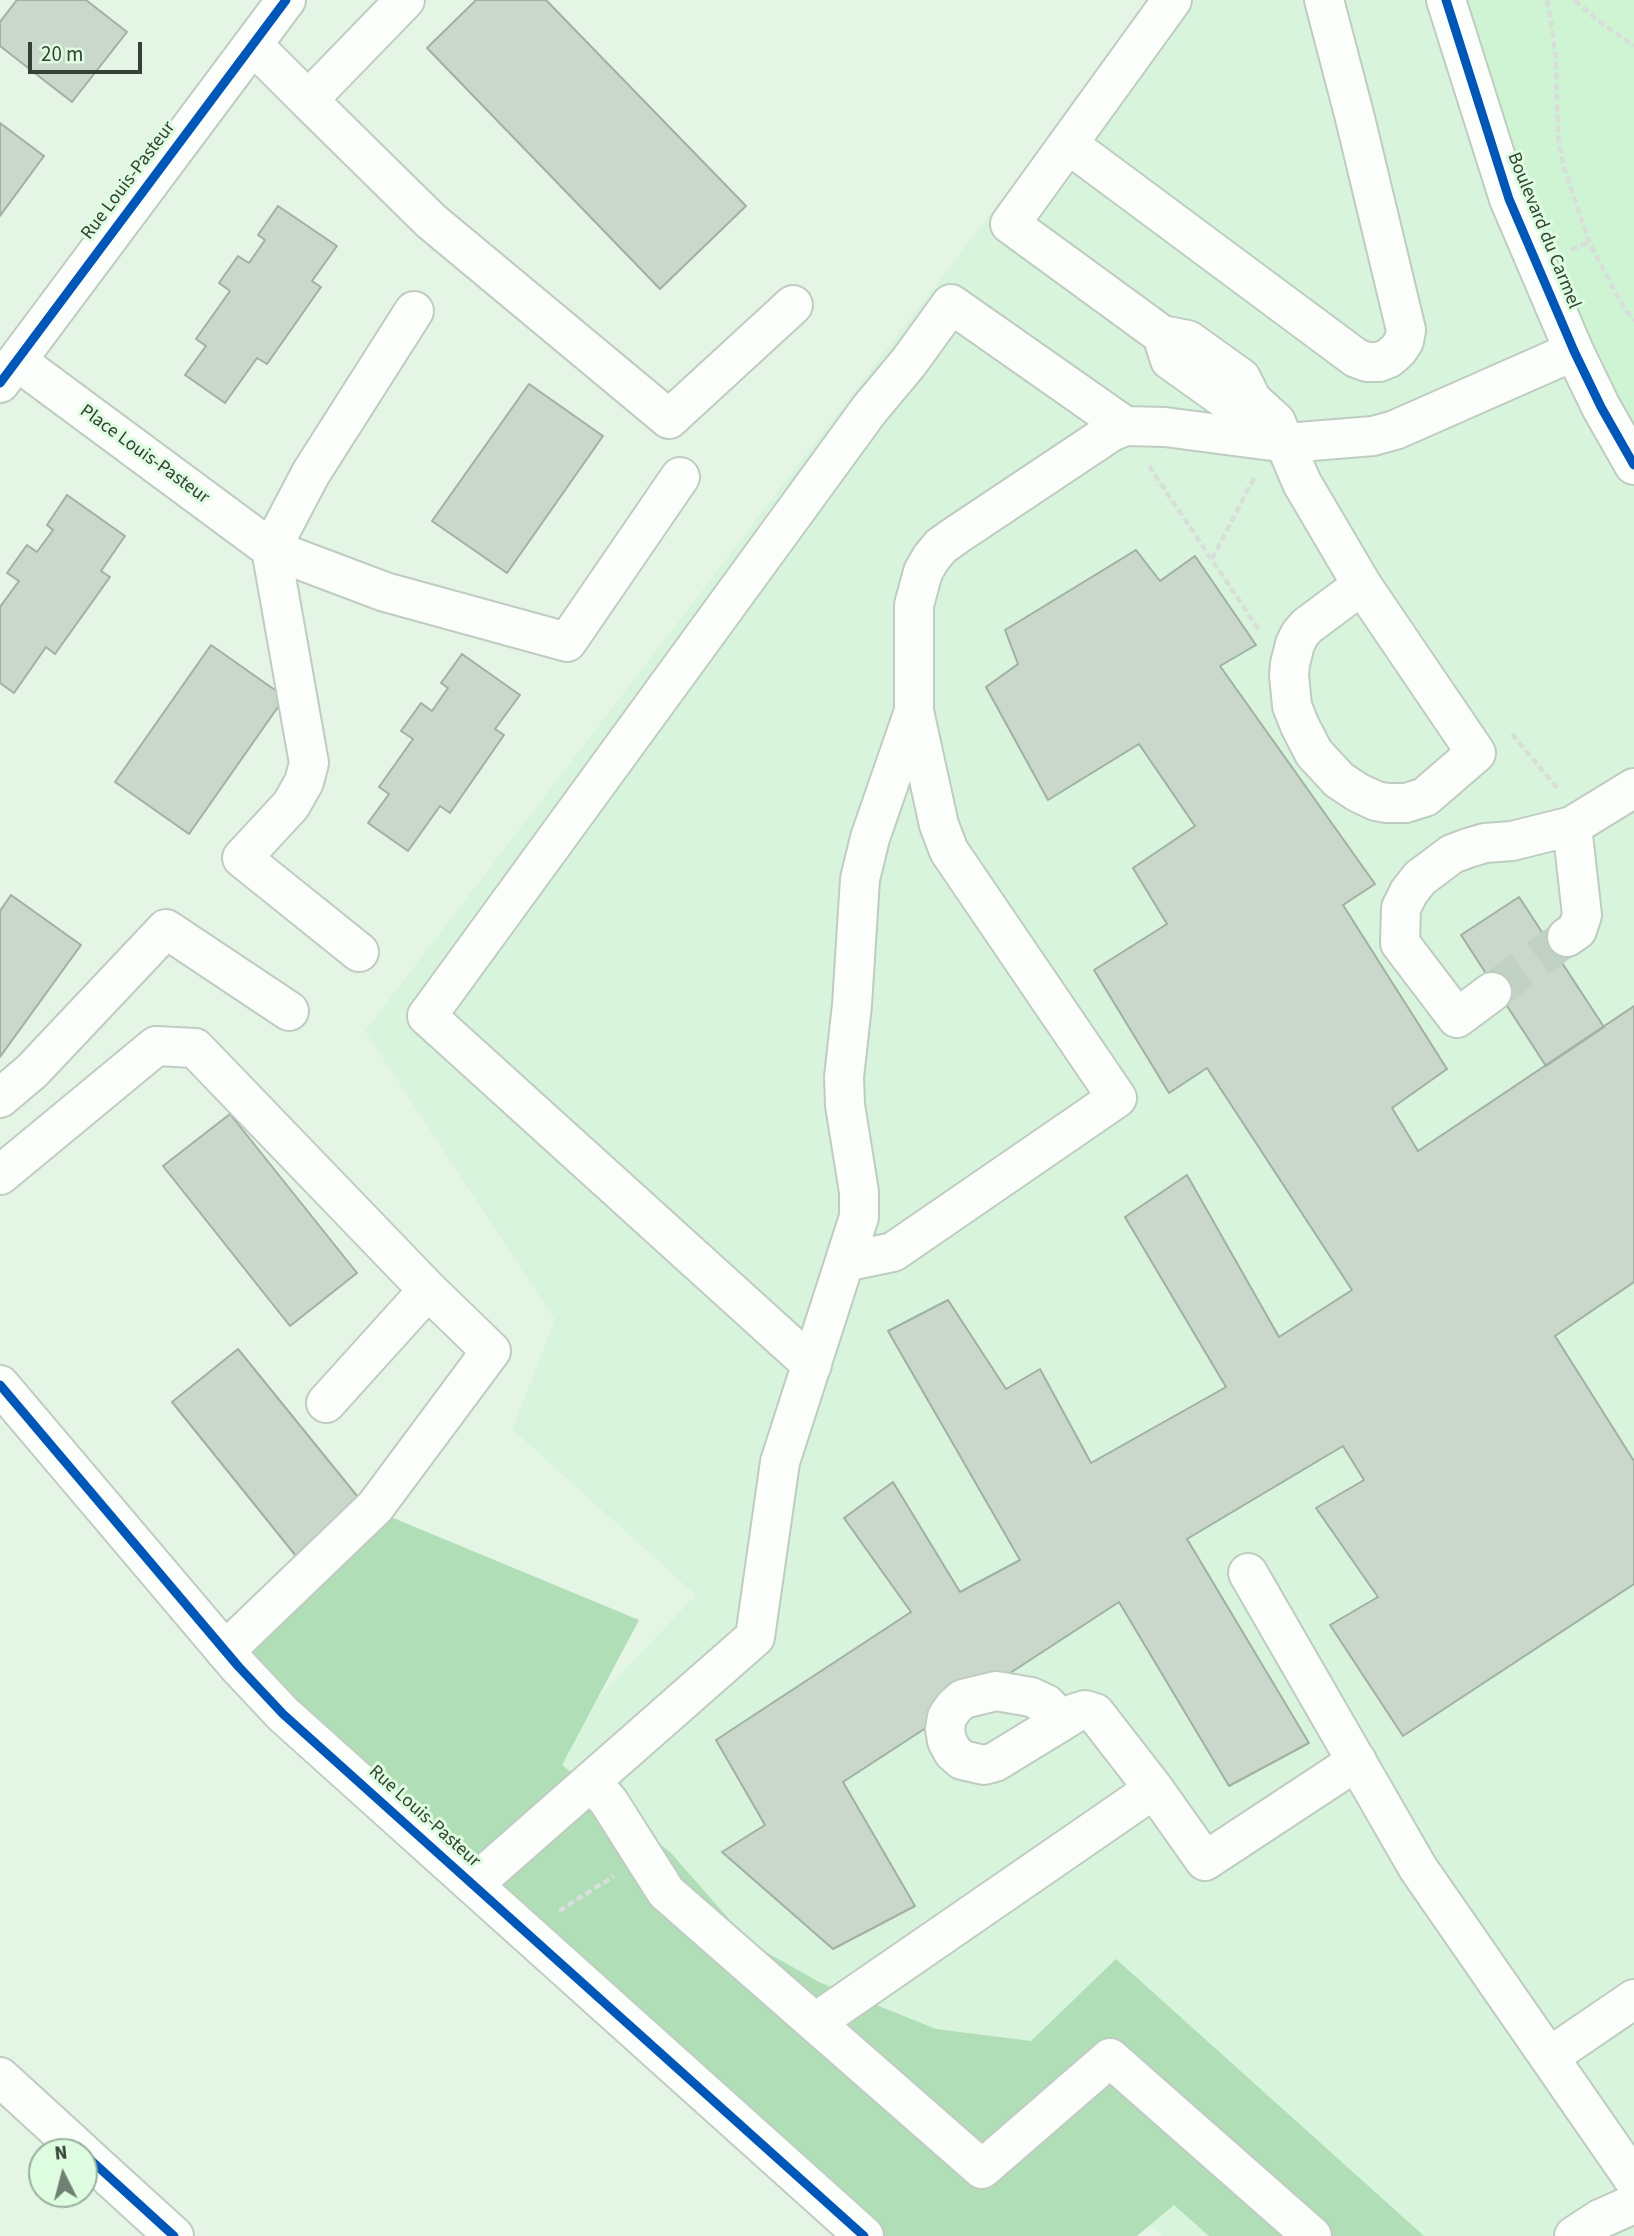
<!DOCTYPE html>
<style>
body{margin:0}
#map{position:relative;width:1634px;height:2236px;overflow:hidden;background:#e4f5e6;font-family:"Source Sans 3",sans-serif}
canvas{display:block}
.north{position:absolute;left:28px;top:2138px;width:70px;height:70px;box-sizing:border-box;background:#ddfce0;border:2px solid #99b19c;border-radius:50%;rotate:354deg;font-size:19px;font-weight:700;line-height:28px;text-align:center;color:#344035}
.north::after{content:'';display:block;margin:auto;width:24px;height:32px;background:#727f73;clip-path:polygon(50% 0,100% 100%,50% 72%,0 100%)}
.scale{position:absolute;left:28px;top:42px;width:114px;height:32px;box-sizing:border-box;border:4px solid #344035;border-top:0;padding-left:9px;font-size:21px;line-height:24px;white-space:nowrap;color:#344035;-webkit-text-stroke:5px #ddfce0;paint-order:stroke}
</style>
<div id="map">
<canvas width="1634" height="2236"></canvas>
<div class="north">N</div>
<div class="scale">20 m</div>
</div>
<script>
const c = document.querySelector('canvas').getContext('2d');
c.lineJoin = 'round';
function fill(path, color) { c.fillStyle = color; c.fill(path, 'evenodd'); }
const poly = rows => new Path2D(rows.map(r => 'M' + r).join(''));
function strokePath(path, color, width, dash) { c.strokeStyle = color; c.lineWidth = width; c.lineCap = dash ? 'butt' : 'round'; c.setLineDash(dash || []); c.stroke(path); }
function drawText(font, color, halo, rows, align = 'center') {
  c.font = font + ' "Source Sans 3",sans-serif'; c.lineWidth = 6; c.setLineDash([]); c.textBaseline = 'middle'; c.strokeStyle = halo; c.fillStyle = color; for (const [text, x, y, turn = 0] of rows) {
    c.save(); c.translate(x, y); c.rotate((+turn || 0) * Math.PI / 180); c.textAlign = isNaN(turn) ? turn : align; if (halo) c.strokeText(text, 0, 0); c.fillText(text, 0, 0); c.restore();
  }
}
fill(poly([
 [1154,0,1435,0,1634,477,1634,2236,1162,2236,1137,2213,462,1840,696,1595,512,1429,555,1320,365,1031]
]), '#d8f4dc');
fill(poly([
 [1460,0,1634,0,1634,424,1606,381,1530,215]
]), '#cef4d3');
fill(poly([
 [386,1515,639,1620,562,1765,671,1853,750,1943,819,1982,936,2029,1031,2041,1116,1959,1424,2236,1209,2236,1174,2205,1137,2236,884,2236,246,1658]
]), '#b0deb7');
const building = poly([
 [17,0,86,0,127,32,72,102,0,46,0,22,17,0],
 [476,0,546,0,746,206,660,289,427,48,476,0],
 [0,123,44,156,0,216,0,123],
 [278,206,337,246,312,281,321,287,267,364,257,358,225,403,185,375,206,346,196,339,230,291,219,283,238,256,249,263,265,240,258,235,278,206],
 [529,384,603,436,507,573,432,521,529,384],
 [67,495,125,536,101,571,110,577,55,654,46,647,14,693,0,683,0,607,19,581,7,573,27,545,37,552,53,530,47,525,67,495],
 [1136,550,1160,581,1195,556,1256,645,1220,666,1375,884,1343,905,1447,1069,1392,1108,1418,1151,1634,1006,1634,1282,1555,1336,1634,1461,1634,1584,1403,1736,1330,1625,1378,1597,1316,1508,1364,1480,1343,1446,1187,1539,1309,1743,1229,1786,1119,1602,843,1782,915,1906,833,1949,722,1852,765,1825,716,1740,911,1612,844,1518,893,1482,960,1592,1020,1560,888,1331,948,1300,1006,1389,1040,1369,1091,1463,1226,1387,1125,1217,1187,1175,1279,1337,1352,1290,1207,1068,1169,1093,1094,970,1167,924,1133,868,1195,826,1139,744,1048,800,986,687,1018,664,1005,630,1136,550],
 [211,645,285,697,189,834,115,782,211,645],
 [462,654,520,695,495,729,504,735,450,813,440,806,408,851,368,823,389,794,379,787,413,739,401,731,421,703,432,711,448,688,441,683,462,654],
 [11,895,81,945,0,1057,0,911,11,895],
 [1519,897,1604,1027,1546,1066,1461,935,1519,897],
 [230,1114,357,1273,290,1326,163,1166,230,1114],
 [238,1349,366,1507,300,1561,172,1402,238,1349]
]);
fill(building, '#cad7cb');
strokePath(building, '#a2afa3', 2);
strokePath(poly([
 [1492,992,1567,937]
]), '#c1d1c3', 38, [38, 19]);
const minor = poly([
 [1172,0,1010,224,1162,335,1188,340,1241,378,1252,400,1276,422,1302,483,1362,585,1476,753,1425,797,1406,803,1387,803,1376,801,1357,792,1339,780,1314,753,1300,726,1292,706,1289,675,1290,664,1295,644,1300,634,1307,626,1362,585],
 [1446,0,1509,199,1574,351,1601,407,1634,465],
 [253,45,308,100,405,0],
 [308,100,431,221,669,419,793,305],
 [1068,144,1356,358,1367,362,1379,362,1389,358,1398,350,1404,341,1406,330,1354,114,1324,0],
 [1162,335,1170,360,1226,400,1252,400],
 [17,361,271,549,385,592,567,642,680,477],
 [0,383,286,0],
 [1572,826,1634,788],
 [359,952,242,858,291,805,304,782,309,763,271,549,311,473,414,311],
 [1492,992,1457,1018,1400,943,1401,908,1409,892,1420,878,1452,854,1468,848,1485,843,1512,841,1572,826,1582,915,1577,930,1567,937],
 [0,1098,32,1071,166,929,289,1011],
 [0,1175,156,1046,195,1048,428,1290,491,1351,375,1507,225,1651],
 [845,1262,893,1252,1117,1098,949,851,939,825,914,711],
 [812,1365,427,1016,869,410,909,362,951,304,1125,426],
 [0,1385,238,1666,283,1714,864,2236],
 [326,1403,428,1290],
 [1248,1573,1418,1868,1634,2180],
 [1062,1721,1046,1704,1031,1697,996,1691,963,1699,954,1707,947,1717,945,1729,947,1741,953,1752,962,1760,984,1765,995,1762,1062,1721,1075,1713,1085,1710,1095,1713,1154,1789,1205,1861,1357,1761],
 [591,1781,609,1802,666,1892,982,2169,1110,2058,1312,2236],
 [473,1885,755,1637,780,1462,859,1217,859,1192,845,1105,844,1077,852,1005,860,879,870,838,914,711,914,605,923,572,931,558,941,546,958,534,1111,432,1125,426,1165,427,1287,443,1373,436,1395,430,1574,351],
 [816,2022,1154,1789],
 [1549,2057,1634,1999],
 [0,2077,82,2152],
 [84,2154,174,2236],
 [1574,2236,1600,2219,1634,2204]
]);
strokePath(minor, '#bfccc1', 42);
strokePath(poly([
 [1547,0,1551,21,1556,61,1558,137,1564,167,1589,242,1621,303,1634,321],
 [1575,0,1597,20,1634,46],
 [1571,250,1589,242],
 [1149,466,1259,630],
 [1212,559,1255,476],
 [1512,734,1558,789],
 [559,1911,614,1876]
]), '#d8ded9', 4.5, [7, 3.5]);
strokePath(minor, '#fbfefb', 38);
strokePath(poly([
 [1446,0,1509,199,1574,351,1601,407,1634,465],
 [0,383,286,0],
 [0,1385,238,1666,283,1714,864,2236],
 [84,2154,174,2236]
]), '#0057b8', 9);
drawText('19px', '#344035', '#ddfce0', [
 ["Rue Louis-Pasteur",129,181,-53],
 ["Boulevard du Carmel",1543,231,68],
 ["Place Louis-Pasteur",144,455,36],
 ["Rue Louis-Pasteur",424,1817,42]
]);
</script>
